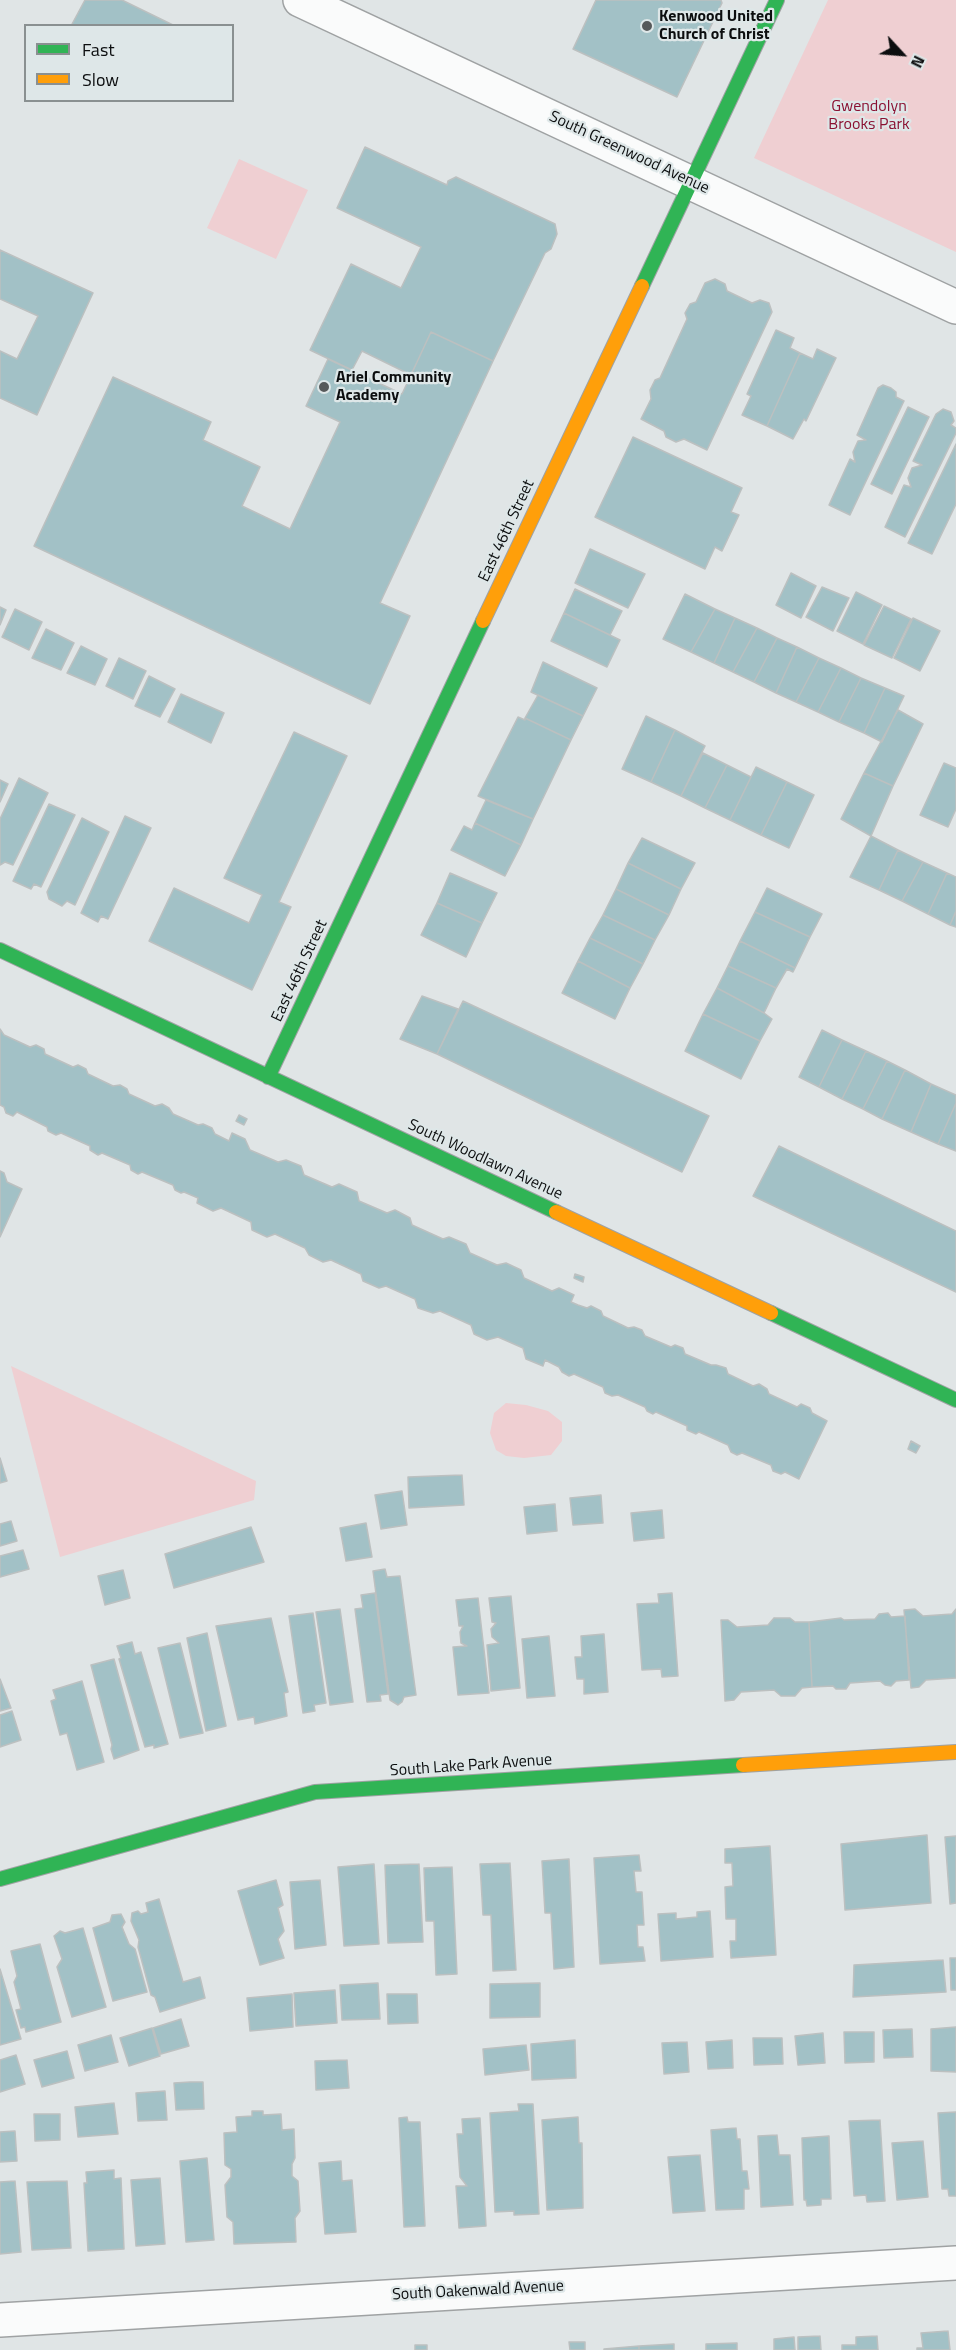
<!DOCTYPE html>
<style>
body{margin:0}
#map{position:relative;width:956px;height:2350px;overflow:hidden;background:#e0e5e6;font-family:"Titillium Web",sans-serif}
canvas{display:block}
.legend{position:absolute;left:24px;top:24px;width:210px;height:78px;box-sizing:border-box;background:#dee7e8;border:2px solid #8a9091;margin:0;padding:8px 10px;list-style:none;font-size:18px;color:#0c0e0f}
.legend li{display:flex;align-items:center;gap:12px;height:30px}
.legend b{width:30px;border:2px solid #8a9091}
.north{position:absolute;left:872px;top:24px;width:60px;height:60px;-webkit-text-stroke:4px #dee7e8;paint-order:stroke;rotate:116deg;font-size:16px;font-weight:700;line-height:24px;text-align:center;color:#0c0e0f}
.north::after{content:'';display:block;margin:auto;width:21px;height:27px;background:#0c0e0f;clip-path:polygon(50% 0,100% 100%,50% 72%,0 100%)}
</style>
<div id="map">
<canvas width="956" height="2350"></canvas>
<ul class="legend">
<li><b style="height:8px;background:#30b455"></b>Fast</li>
<li><b style="height:8px;background:#ff9f0a"></b>Slow</li>
</ul>
<div class="north">N</div>
</div>
<script>
const c = document.querySelector('canvas').getContext('2d');
c.lineJoin = 'round';
function fill(path, color) { c.fillStyle = color; c.fill(path, 'evenodd'); }
const poly = rows => new Path2D(rows.map(r => 'M' + r).join(''));
function strokePath(path, color, width, dash) { c.strokeStyle = color; c.lineWidth = width; c.lineCap = dash ? 'butt' : 'round'; c.setLineDash(dash || []); c.stroke(path); }
function drawText(font, color, halo, rows, align = 'center') {
  c.font = font + ' "Titillium Web",sans-serif'; c.lineWidth = 4.5; c.setLineDash([]); c.textBaseline = 'middle'; c.strokeStyle = halo; c.fillStyle = color; for (const [text, x, y, turn = 0] of rows) {
    c.save(); c.translate(x, y); c.rotate((+turn || 0) * Math.PI / 180); c.textAlign = isNaN(turn) ? turn : align; if (halo) c.strokeText(text, 0, 0); c.fillText(text, 0, 0); c.restore();
  }
}
fill(poly([
 [828,0,956,0,956,252,754,158],
 [239,159,308,190,276,259,207,228],
 [11,1366,256,1481,254,1500,60,1557],
 [506,1403,526,1405,548,1411,562,1422,562,1441,551,1455,524,1458,506,1456,496,1450,490,1433,494,1413]
]), '#efcfd2');
const building = poly([
 [85,0,122,0,175,26,71,26,85,0],
 [596,0,721,0,722,3,677,97,573,49,596,0],
 [365,147,447,185,448,181,456,177,555,224,557,234,551,249,545,253,493,361,431,332,411,375,362,351,352,370,310,350,351,264,401,288,421,247,337,208,365,147],
 [0,250,93,293,37,415,0,398,0,351,17,359,38,316,0,299,0,250],
 [715,279,725,284,727,291,752,303,760,300,769,303,772,312,707,450,684,439,676,442,666,437,664,431,641,419,651,399,650,390,655,380,660,378,687,319,685,313,690,304,696,302,705,283,715,279],
 [776,330,794,338,790,348,800,353,767,426,742,415,751,396,747,394,776,330],
 [431,332,493,361,380,603,410,616,370,704,34,546,113,377,211,422,203,440,260,467,242,506,290,529,340,422,306,406,328,359,402,394,431,332],
 [817,349,836,358,806,421,804,419,793,439,767,426,800,353,813,359,817,349],
 [883,385,891,388,896,392,896,397,904,401,850,515,829,505,850,459,855,462,853,452,858,441,866,440,857,435,878,388,883,385],
 [908,407,929,417,892,494,871,484,908,407],
 [943,409,951,412,954,421,951,425,956,428,956,433,905,537,885,527,904,485,911,487,908,478,912,468,922,465,913,461,936,414,943,409],
 [633,437,742,488,731,512,739,515,722,551,715,547,705,569,595,517,633,437],
 [956,444,956,504,932,554,908,543,956,444],
 [590,549,645,574,628,608,575,583,590,549],
 [791,573,816,586,801,618,776,605,791,573],
 [822,587,849,598,833,631,806,617,822,587],
 [575,589,622,611,610,635,564,613,575,589],
 [856,592,882,605,863,644,837,631,856,592],
 [685,594,715,609,691,652,663,639,685,594],
 [884,606,911,619,892,658,864,645,884,606],
 [0,607,6,610,0,625,0,607],
 [15,609,42,622,29,650,2,637,15,609],
 [715,609,735,618,714,663,691,652,715,609],
 [564,613,620,640,607,667,551,641,564,613],
 [735,618,757,628,733,672,714,663,735,618],
 [913,618,940,631,920,671,894,658,913,618],
 [757,628,777,638,754,682,733,672,757,628],
 [46,629,74,643,61,670,32,658,46,629],
 [777,638,797,647,776,693,754,682,777,638],
 [81,646,107,659,95,685,67,673,81,646],
 [797,647,819,658,796,702,776,693,797,647],
 [119,658,146,671,133,699,106,686,119,658],
 [819,658,841,668,818,712,796,702,819,658],
 [543,662,597,688,583,716,531,692,543,662],
 [841,668,861,678,839,722,818,712,841,668],
 [149,676,175,689,160,717,135,706,149,676],
 [861,678,885,688,864,733,839,722,861,678],
 [885,688,904,696,882,742,864,733,885,688],
 [181,694,224,713,211,743,168,722,181,694],
 [538,695,583,716,571,740,525,718,538,695],
 [898,710,923,724,893,786,864,773,898,710],
 [646,716,675,730,651,782,622,769,646,716],
 [518,717,525,720,525,718,571,740,533,819,478,796,518,717],
 [675,730,705,746,681,796,651,782,675,730],
 [294,732,347,756,279,902,291,907,252,990,149,941,174,888,249,923,262,895,224,878,294,732],
 [703,753,727,765,705,808,681,796,703,753],
 [944,763,956,768,956,809,948,827,920,815,944,763],
 [727,765,751,777,730,820,705,808,727,765],
 [756,767,787,782,761,835,730,820,756,767],
 [864,773,893,786,871,836,841,819,864,773],
 [19,778,48,793,13,865,5,862,0,865,0,819,19,778],
 [0,780,8,784,0,802,0,780],
 [787,782,814,795,789,848,761,835,787,782],
 [486,800,533,819,521,845,475,823,486,800],
 [49,804,75,815,41,887,34,884,31,889,13,881,49,804],
 [125,816,151,828,108,919,101,916,98,922,81,913,125,816],
 [82,818,109,832,75,905,67,901,62,906,49,899,47,892,82,818],
 [475,823,521,845,505,876,451,850,464,826,472,830,475,823],
 [871,836,898,850,879,890,850,877,871,836],
 [642,838,695,863,681,889,628,863,642,838],
 [898,850,923,862,902,901,879,890,898,850],
 [923,862,947,873,928,914,902,901,923,862],
 [628,863,681,889,669,915,616,889,628,863],
 [450,873,497,893,482,923,437,903,450,873],
 [947,873,956,877,956,911,950,925,928,914,947,873],
 [767,888,822,914,810,937,755,912,767,888],
 [616,889,669,915,655,940,603,915,616,889],
 [437,903,482,923,466,957,421,935,437,903],
 [956,911,956,927,950,925,956,911],
 [755,912,810,937,795,968,740,941,755,912],
 [603,915,655,940,643,964,590,938,603,915],
 [590,938,643,964,630,988,578,961,590,938],
 [740,941,795,968,793,972,787,969,776,988,728,966,740,941],
 [578,961,630,988,615,1019,562,993,578,961],
 [728,966,776,988,764,1013,717,988,728,966],
 [717,988,764,1013,772,1019,760,1041,703,1014,717,988],
 [422,996,458,1009,437,1054,400,1039,422,996],
 [463,1001,709,1116,682,1172,437,1054,463,1001],
 [703,1014,760,1041,741,1079,685,1051,703,1014],
 [0,1029,4,1035,30,1047,36,1045,44,1049,45,1054,73,1067,78,1065,86,1069,88,1074,113,1086,120,1085,127,1089,129,1094,155,1106,162,1104,169,1108,173,1114,198,1125,203,1124,212,1128,215,1134,229,1141,232,1133,245,1139,250,1150,278,1162,286,1160,301,1166,304,1175,332,1187,339,1184,357,1192,359,1201,387,1213,395,1210,410,1218,412,1225,443,1239,449,1237,466,1244,470,1253,497,1265,506,1263,521,1270,524,1278,552,1291,559,1288,574,1295,571,1302,578,1305,587,1308,591,1306,601,1311,603,1316,628,1328,634,1327,642,1330,645,1336,671,1347,675,1345,683,1348,685,1354,711,1365,716,1365,726,1368,728,1374,753,1386,759,1384,767,1389,769,1394,797,1407,801,1404,810,1408,812,1413,827,1421,799,1479,785,1472,781,1474,773,1471,771,1465,742,1453,737,1455,731,1452,728,1445,699,1432,696,1434,687,1430,687,1426,656,1412,653,1414,647,1411,645,1407,618,1395,612,1396,605,1393,603,1387,574,1374,569,1376,562,1372,559,1367,545,1360,543,1366,526,1359,523,1348,498,1337,487,1340,474,1334,471,1325,440,1311,433,1313,418,1308,415,1299,386,1286,379,1288,363,1281,361,1274,331,1260,323,1262,309,1255,305,1248,275,1234,267,1237,252,1230,251,1222,221,1208,213,1211,197,1203,198,1198,184,1192,181,1193,175,1190,173,1185,142,1172,138,1174,131,1170,130,1165,102,1153,98,1155,90,1150,90,1146,61,1133,56,1135,48,1131,47,1127,17,1112,13,1116,6,1113,4,1107,0,1105,0,1029],
 [822,1030,842,1040,819,1087,799,1077,822,1030],
 [842,1040,866,1051,842,1099,819,1087,842,1040],
 [866,1051,887,1061,863,1109,842,1099,866,1051],
 [887,1061,905,1070,882,1119,863,1109,887,1061],
 [905,1070,931,1084,911,1132,882,1119,905,1070],
 [931,1084,956,1095,956,1103,938,1144,911,1132,931,1084],
 [956,1103,956,1151,938,1144,956,1103],
 [239,1115,247,1119,244,1125,236,1121,239,1115],
 [779,1146,956,1231,956,1292,753,1196,779,1146],
 [0,1171,4,1173,7,1182,22,1189,0,1237,0,1171],
 [575,1274,584,1277,583,1282,574,1278,575,1274],
 [911,1441,920,1446,916,1453,908,1449,911,1441],
 [0,1458,7,1481,0,1483,0,1458],
 [462,1475,464,1505,409,1508,408,1477,462,1475],
 [402,1491,407,1525,381,1529,375,1495,402,1491],
 [601,1495,603,1523,573,1525,570,1498,601,1495],
 [555,1504,557,1531,527,1534,524,1507,555,1504],
 [662,1510,664,1538,634,1541,631,1513,662,1510],
 [11,1521,17,1541,0,1546,0,1524,11,1521],
 [366,1523,372,1557,346,1561,340,1528,366,1523],
 [251,1527,264,1562,174,1588,165,1554,251,1527],
 [23,1550,29,1569,0,1577,0,1556,23,1550],
 [385,1569,387,1577,400,1576,416,1695,404,1697,402,1702,398,1705,390,1700,373,1571,385,1569],
 [123,1570,130,1598,105,1605,98,1576,123,1570],
 [375,1593,388,1694,380,1695,381,1701,367,1702,355,1609,363,1608,361,1595,375,1593],
 [672,1593,678,1676,662,1677,661,1669,642,1670,637,1604,659,1603,658,1594,672,1593],
 [511,1596,520,1688,491,1691,487,1645,499,1643,492,1637,491,1629,496,1623,492,1622,489,1598,511,1596],
 [478,1598,489,1693,458,1695,453,1647,467,1646,461,1643,460,1632,463,1626,459,1626,456,1600,478,1598],
 [340,1609,353,1702,330,1705,316,1612,340,1609],
 [915,1609,923,1616,952,1614,956,1609,956,1678,926,1680,919,1687,911,1688,904,1610,915,1609],
 [313,1613,326,1703,314,1705,315,1711,303,1713,289,1616,313,1613],
 [888,1613,891,1617,905,1616,909,1680,896,1681,891,1686,885,1685,880,1681,850,1683,846,1689,836,1689,833,1686,812,1687,809,1622,841,1618,844,1620,875,1619,879,1614,888,1613],
 [271,1618,288,1692,284,1693,287,1716,255,1724,254,1717,238,1720,216,1626,271,1618],
 [774,1618,790,1618,795,1622,809,1622,812,1687,802,1688,795,1696,781,1696,774,1690,741,1692,734,1700,725,1701,721,1620,728,1620,737,1627,768,1625,774,1618],
 [207,1633,226,1726,206,1731,187,1638,207,1633],
 [604,1634,608,1692,584,1694,584,1679,577,1679,575,1657,582,1657,581,1636,604,1634],
 [549,1636,555,1696,527,1698,522,1639,549,1636],
 [132,1642,135,1654,141,1652,168,1744,154,1748,154,1745,145,1747,119,1659,121,1658,117,1646,132,1642],
 [180,1643,203,1733,180,1738,158,1648,180,1643],
 [114,1659,139,1750,114,1759,111,1749,112,1745,91,1665,114,1659],
 [0,1679,11,1708,0,1711,0,1679],
 [82,1681,104,1762,77,1770,67,1733,60,1735,51,1701,56,1699,53,1690,82,1681],
 [12,1711,21,1740,0,1747,0,1715,12,1711],
 [927,1835,931,1903,845,1910,841,1844,927,1835],
 [956,1836,956,1903,950,1904,945,1837,956,1836],
 [770,1846,776,1955,731,1958,730,1941,736,1941,736,1919,726,1919,725,1887,733,1886,732,1863,725,1863,725,1849,770,1846],
 [639,1855,641,1871,634,1871,636,1892,642,1892,644,1925,637,1925,638,1947,643,1947,645,1961,600,1964,594,1858,639,1855],
 [569,1859,574,1967,554,1969,551,1913,545,1913,542,1861,569,1859],
 [510,1863,516,1970,493,1971,491,1915,483,1915,480,1864,510,1863],
 [374,1864,379,1944,344,1946,338,1867,374,1864],
 [419,1864,423,1942,388,1943,385,1865,419,1864],
 [452,1867,457,1974,436,1975,434,1921,426,1921,424,1868,452,1867],
 [276,1880,283,1905,278,1908,284,1931,278,1939,284,1958,260,1965,238,1891,276,1880],
 [320,1880,326,1945,295,1949,290,1882,320,1880],
 [159,1899,183,1982,200,1977,205,1998,160,2012,155,1997,151,1995,138,1947,139,1940,131,1921,132,1913,138,1911,141,1914,148,1912,146,1903,159,1899],
 [710,1911,713,1957,661,1961,658,1914,676,1913,676,1919,697,1917,697,1912,710,1911],
 [121,1914,125,1922,122,1927,129,1944,135,1949,147,1992,113,2001,93,1928,110,1922,112,1915,121,1914],
 [83,1928,106,2007,72,2017,57,1967,62,1959,54,1936,60,1931,65,1933,83,1928],
 [40,1944,61,2022,26,2032,25,2027,21,2028,16,2010,21,2009,14,1982,17,1976,11,1951,40,1944],
 [950,1958,956,1958,956,1990,951,1990,950,1958],
 [943,1960,946,1992,853,1997,854,1965,943,1960],
 [0,1969,21,2039,0,2045,0,1969],
 [378,1983,380,2019,342,2020,340,1985,378,1983],
 [540,1983,540,2017,490,2018,490,1984,540,1983],
 [335,1990,337,2023,296,2026,294,1993,335,1990],
 [292,1994,293,2027,250,2031,247,1998,292,1994],
 [387,1994,417,1994,418,2023,388,2024,387,1994],
 [181,2019,189,2046,161,2054,153,2028,181,2019],
 [956,2027,956,2072,931,2071,931,2029,956,2027],
 [152,2028,160,2056,129,2066,120,2038,152,2028],
 [912,2029,913,2057,884,2058,883,2030,912,2029],
 [844,2032,874,2032,874,2062,845,2063,844,2032],
 [823,2033,825,2063,798,2065,795,2036,823,2033],
 [111,2035,118,2062,85,2071,78,2045,111,2035],
 [753,2038,782,2038,783,2064,754,2065,753,2038],
 [575,2040,576,2078,532,2080,531,2044,575,2040],
 [732,2040,733,2068,708,2069,706,2042,732,2040],
 [687,2042,689,2072,664,2074,662,2043,687,2042],
 [526,2045,529,2070,485,2075,483,2049,526,2045],
 [67,2051,74,2078,42,2087,34,2060,67,2051],
 [16,2055,25,2084,0,2092,0,2060,16,2055],
 [347,2060,349,2088,316,2090,315,2061,347,2060],
 [190,2082,203,2082,204,2109,176,2110,174,2083,190,2082],
 [165,2091,167,2120,138,2121,136,2093,165,2091],
 [114,2103,118,2134,78,2137,75,2107,114,2103],
 [518,2104,533,2104,539,2214,514,2215,514,2211,495,2212,490,2113,519,2111,518,2104],
 [252,2111,263,2111,263,2115,281,2114,282,2130,294,2129,295,2158,292,2164,292,2176,298,2181,300,2211,295,2218,296,2242,234,2244,233,2222,227,2217,225,2185,231,2177,231,2169,225,2165,224,2133,237,2132,236,2117,252,2116,252,2111],
 [956,2112,956,2196,949,2196,948,2189,942,2189,938,2113,956,2112],
 [34,2114,60,2114,60,2140,35,2141,34,2114],
 [407,2117,408,2122,420,2122,425,2226,404,2227,399,2118,407,2117],
 [578,2117,579,2143,582,2143,583,2208,547,2210,542,2120,578,2117],
 [480,2118,486,2226,459,2228,456,2186,467,2186,460,2177,457,2134,463,2134,462,2119,480,2118],
 [880,2120,885,2201,867,2202,866,2195,854,2196,849,2121,880,2120],
 [736,2128,737,2139,740,2139,742,2171,747,2171,749,2189,744,2189,744,2209,716,2210,711,2130,736,2128],
 [15,2131,17,2161,0,2162,0,2132,15,2131],
 [777,2135,779,2155,790,2155,793,2205,761,2207,758,2136,777,2135],
 [829,2136,831,2199,821,2199,821,2205,807,2206,806,2200,804,2200,802,2138,829,2136],
 [923,2141,928,2197,897,2200,892,2143,923,2141],
 [700,2155,705,2211,673,2213,668,2157,700,2155],
 [207,2158,214,2240,186,2242,180,2161,207,2158],
 [341,2161,342,2181,352,2180,356,2232,325,2234,319,2163,341,2161],
 [114,2170,114,2179,121,2178,124,2249,88,2251,84,2183,87,2183,86,2172,114,2170],
 [160,2178,165,2244,136,2246,131,2180,160,2178],
 [15,2181,21,2252,0,2254,0,2182,15,2181],
 [67,2181,71,2248,32,2250,27,2182,67,2181],
 [948,2331,950,2350,917,2350,917,2348,923,2348,921,2333,948,2331],
 [820,2336,821,2350,798,2350,798,2337,820,2336],
 [877,2336,878,2350,842,2350,842,2345,856,2345,856,2337,877,2336],
 [794,2337,795,2350,774,2350,774,2339,794,2337],
 [569,2342,585,2342,585,2350,570,2350,569,2342],
 [737,2343,737,2350,706,2350,706,2344,737,2343],
 [674,2344,674,2350,639,2350,639,2346,674,2344],
 [415,2345,427,2345,427,2350,415,2350,415,2345],
 [639,2346,639,2350,604,2350,604,2349,639,2346]
]);
fill(building, '#a2c1c6');
strokePath(building, '#bcc0c0', 1.5);
const street = poly([
 [300,0,956,307],
 [0,2320,956,2263]
]);
const fast = poly([
 [642,286,777,0],
 [0,950,556,1212],
 [268,1077,483,621],
 [771,1313,956,1400],
 [0,1879,315,1792,743,1765]
]);
const slow = poly([
 [483,621,642,286],
 [556,1212,771,1313],
 [743,1765,956,1752]
]);
strokePath(street, '#9fa2a3', 36);
strokePath(fast, '#9fa2a3', 16);
strokePath(slow, '#9fa2a3', 16);
strokePath(street, '#fafbfb', 33);
strokePath(fast, '#30b455', 14);
strokePath(slow, '#ff9f0a', 14);
for (const [x, y, r, color] of [
 [647,26,6,"#56595a"],
 [324,387,6,"#56595a"]
]) { const dot = new Path2D(); dot.arc(x, y, r, 0, 2 * Math.PI); c.fillStyle = color; c.fill(dot); strokePath(dot, '#dee7e8', 2); }
drawText('bold 16px', '#0c0e0f', '#dee7e8', [
 ["Kenwood United",659,17],
 ["Church of Christ",659,35],
 ["Ariel Community",336,378],
 ["Academy",336,396]
], 'left');
drawText('16px', '#8b1132', '#dee7e8', [
 ["Gwendolyn",869,107],
 ["Brooks Park",869,125]
]);
drawText('16px', '#0c0e0f', '#dee7e8', [
 ["South Greenwood Avenue",629,153,25],
 ["East 46th Street",507,531,-65],
 ["East 46th Street",300,971,-65],
 ["South Woodlawn Avenue",485,1160,25],
 ["South Lake Park Avenue",471,1766,-4],
 ["South Oakenwald Avenue",478,2291,-3]
]);
</script>
